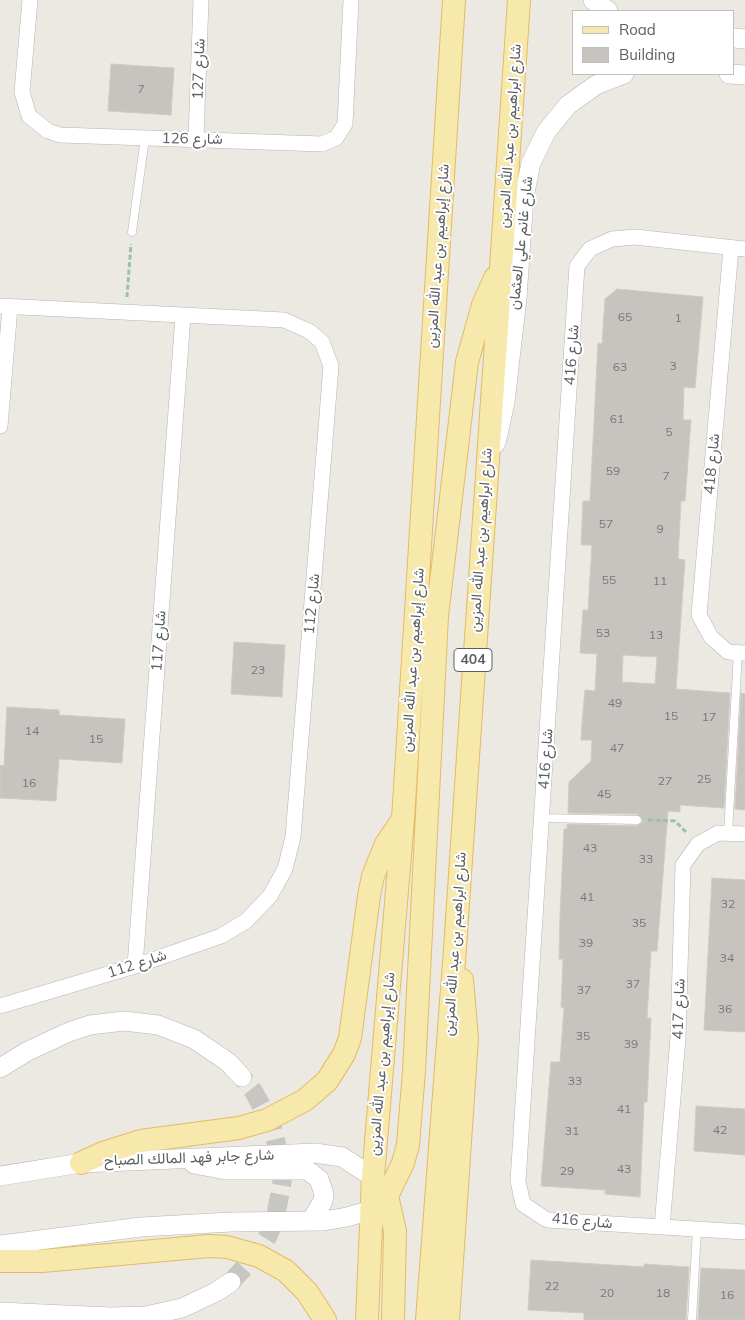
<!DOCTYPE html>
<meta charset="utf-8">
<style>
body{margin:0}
#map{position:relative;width:745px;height:1320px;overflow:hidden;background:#ece9e2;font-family:Mulish,sans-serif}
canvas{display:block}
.legend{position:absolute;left:572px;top:10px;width:162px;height:65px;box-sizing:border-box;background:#fff;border:1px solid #bdbfc0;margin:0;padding:6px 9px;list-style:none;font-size:15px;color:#5b5e62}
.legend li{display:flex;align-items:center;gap:10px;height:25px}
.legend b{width:25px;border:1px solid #bdbfc0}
</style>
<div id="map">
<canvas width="745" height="1320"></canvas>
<ul class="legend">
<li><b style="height:6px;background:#f7e8ac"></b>Road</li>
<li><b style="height:14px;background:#c7c4c0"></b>Building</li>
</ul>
</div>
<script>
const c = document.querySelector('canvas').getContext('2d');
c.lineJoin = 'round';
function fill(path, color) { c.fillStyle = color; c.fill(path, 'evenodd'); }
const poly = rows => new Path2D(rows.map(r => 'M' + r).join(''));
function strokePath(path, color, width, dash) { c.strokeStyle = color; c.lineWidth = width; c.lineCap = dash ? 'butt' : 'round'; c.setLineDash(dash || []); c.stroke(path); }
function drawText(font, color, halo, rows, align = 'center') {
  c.font = font + ' Mulish,Vazirmatn,sans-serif'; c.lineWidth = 4; c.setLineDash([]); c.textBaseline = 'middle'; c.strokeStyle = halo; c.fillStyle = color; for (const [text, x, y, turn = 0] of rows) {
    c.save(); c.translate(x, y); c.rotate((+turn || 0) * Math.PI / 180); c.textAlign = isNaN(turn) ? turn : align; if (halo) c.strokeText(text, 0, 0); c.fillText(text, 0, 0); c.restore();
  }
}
const building = poly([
 [111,64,174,68,171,115,108,111,111,64],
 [617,289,703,297,695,388,684,387,683,420,691,420,685,501,681,501,678,559,685,560,676,689,730,693,724,808,680,805,680,812,668,811,657,951,651,951,647,1018,651,1018,647,1102,644,1102,640,1197,605,1194,605,1190,541,1186,551,1062,560,1062,564,1008,561,1007,563,959,559,959,560,915,564,829,567,829,567,824,637,826,643,821,637,814,568,813,569,782,591,761,592,740,581,740,582,723,585,690,595,691,597,654,580,653,583,610,588,610,592,545,581,545,583,501,590,501,598,343,602,344,605,299,617,289],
 [623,655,657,657,655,684,622,682,623,655],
 [234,642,285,645,282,697,231,694,234,642],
 [741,693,745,694,745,810,735,809,741,693],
 [7,707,59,710,59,715,125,719,122,763,59,759,56,801,0,798,0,765,4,766,7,707],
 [712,878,745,880,745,1032,704,1030,712,878],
 [696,1106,745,1109,745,1155,694,1151,696,1106],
 [531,1260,644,1267,644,1264,689,1267,686,1320,584,1320,584,1313,528,1310,531,1260],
 [701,1268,745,1270,745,1320,698,1320,701,1268]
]);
fill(building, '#c7c4c0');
strokePath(building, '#d0cbc1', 1);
strokePath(poly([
 [231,1282,257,1254,267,1238,275,1220,282,1182,281,1163,272,1126,254,1092,242,1077]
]), '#c8c6c2', 19, [19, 9]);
const service = poly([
 [132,232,145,138],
 [542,818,637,820],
 [728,833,738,652],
 [692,1320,697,1229]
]);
const minor = poly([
 [30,0,22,92,29,116,48,131,60,135,322,144,336,138,345,124,351,0],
 [196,138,201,0],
 [731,248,699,615,711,637,728,652,745,653],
 [745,249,635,237,612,239,590,249,577,266,518,1181,523,1204,547,1220,745,1232],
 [0,306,284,320,309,331,322,342,331,366,293,837,285,869,270,896,246,921,221,936,135,966,0,1006],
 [0,426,10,307],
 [135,966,183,316],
 [662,1227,678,1038,683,865,698,844,718,833,745,834]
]);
const tertiary = poly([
 [593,0,608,11],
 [734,38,745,39],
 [729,74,745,75],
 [496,443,505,402,517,298,524,197,531,163,546,132,568,105,596,85,624,74],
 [0,1068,28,1051,69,1032,90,1025,124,1021,158,1025,194,1039,228,1062,242,1077],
 [194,1164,226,1170,307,1170,319,1179,324,1194,323,1201,311,1221],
 [0,1176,81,1163,315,1153,342,1157,373,1177],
 [0,1245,141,1227,231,1222,323,1221,347,1217,371,1210],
 [0,1312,110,1317,146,1316,182,1308,216,1292,231,1282]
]);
const primary = poly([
 [81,1163,103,1153,141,1141,239,1128,267,1120,305,1100,327,1081,344,1054,350,1038,369,896,373,876,386,844,401,822],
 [381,1186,387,1196,395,1231,393,1320],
 [371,1210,387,1196,403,1163,408,1145,414,1071,437,616,467,362,483,305,495,278],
 [0,1261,42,1261,209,1246,227,1247,259,1256,286,1271,307,1292,325,1320],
 [367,1320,373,1177,403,819,454,0],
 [427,1320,455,949,519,0],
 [448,1320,467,1038,462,980]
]);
strokePath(service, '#b3b5b8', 9);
strokePath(minor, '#b3b5b8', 16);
strokePath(tertiary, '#b3b5b8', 20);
strokePath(primary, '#e3bb64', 24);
strokePath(poly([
 [127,297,131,244],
 [648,820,675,821,687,833]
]), '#9bc2a4', 3, [5, 2.5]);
strokePath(service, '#fff', 8);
strokePath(minor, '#fff', 15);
strokePath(tertiary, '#fff', 19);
strokePath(primary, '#f7e8ac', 22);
drawText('12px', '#76787a', null, [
 ["7",141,89],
 ["65",625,317],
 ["1",678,318],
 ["3",673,366],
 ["63",620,367],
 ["61",617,419],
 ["5",669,432],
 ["59",613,471],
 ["7",666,476],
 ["57",606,524],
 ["9",660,529],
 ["55",609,580],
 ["11",660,581],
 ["53",603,633],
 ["13",656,635],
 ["23",258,670],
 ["49",615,703],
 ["15",671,716],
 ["17",709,717],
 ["14",32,731],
 ["15",96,739],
 ["47",617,748],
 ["25",704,779],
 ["27",665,781],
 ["16",29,783],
 ["45",604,794],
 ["43",590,848],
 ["33",646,859],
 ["41",587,897],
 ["32",728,904],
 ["35",639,923],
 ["39",586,943],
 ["34",727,958],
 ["37",633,984],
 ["37",584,990],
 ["36",725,1009],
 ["35",583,1036],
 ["39",631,1044],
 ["33",575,1081],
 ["41",624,1109],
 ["42",720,1130],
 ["31",572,1131],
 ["43",624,1169],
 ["29",567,1171],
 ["22",552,1286],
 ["20",607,1293],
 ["18",663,1293],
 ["16",727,1295]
]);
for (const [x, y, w] of [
 [473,660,38]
]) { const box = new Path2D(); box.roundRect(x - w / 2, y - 11.5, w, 23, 4); c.fillStyle = '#fff'; c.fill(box); strokePath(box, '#5b5e62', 1); }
drawText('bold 14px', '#5b5e62', null, [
 ["404",473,660]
]);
drawText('15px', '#5b5e62', '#fff', [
 ["شارع 127",199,69,-88],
 ["شارع ابراهيم بن عبد الله المزين",510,136,-86],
 ["شارع 126",192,139,1],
 ["شارع غانم علي العثمان",521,243,-84],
 ["شارع إبراهيم بن عبد الله المزين",438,256,-86],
 ["شارع 416",572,355,-86],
 ["شارع 418",712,464,-85],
 ["شارع ابراهيم بن عبد الله المزين",481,540,-86],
 ["شارع 112",312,604,-85],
 ["شارع 117",159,641,-86],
 ["شارع إبراهيم بن عبد الله المزين",413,660,-86],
 ["شارع 416",546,759,-86],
 ["شارع ابراهيم بن عبد الله المزين",455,944,-86],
 ["شارع 112",137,964,-18],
 ["شارع 417",679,1009,-88],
 ["شارع إبراهيم بن عبد الله المزين",382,1064,-85],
 ["شارع جابر فهد المالك الصباح",189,1158,-2],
 ["شارع 416",582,1221,5]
]);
</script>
